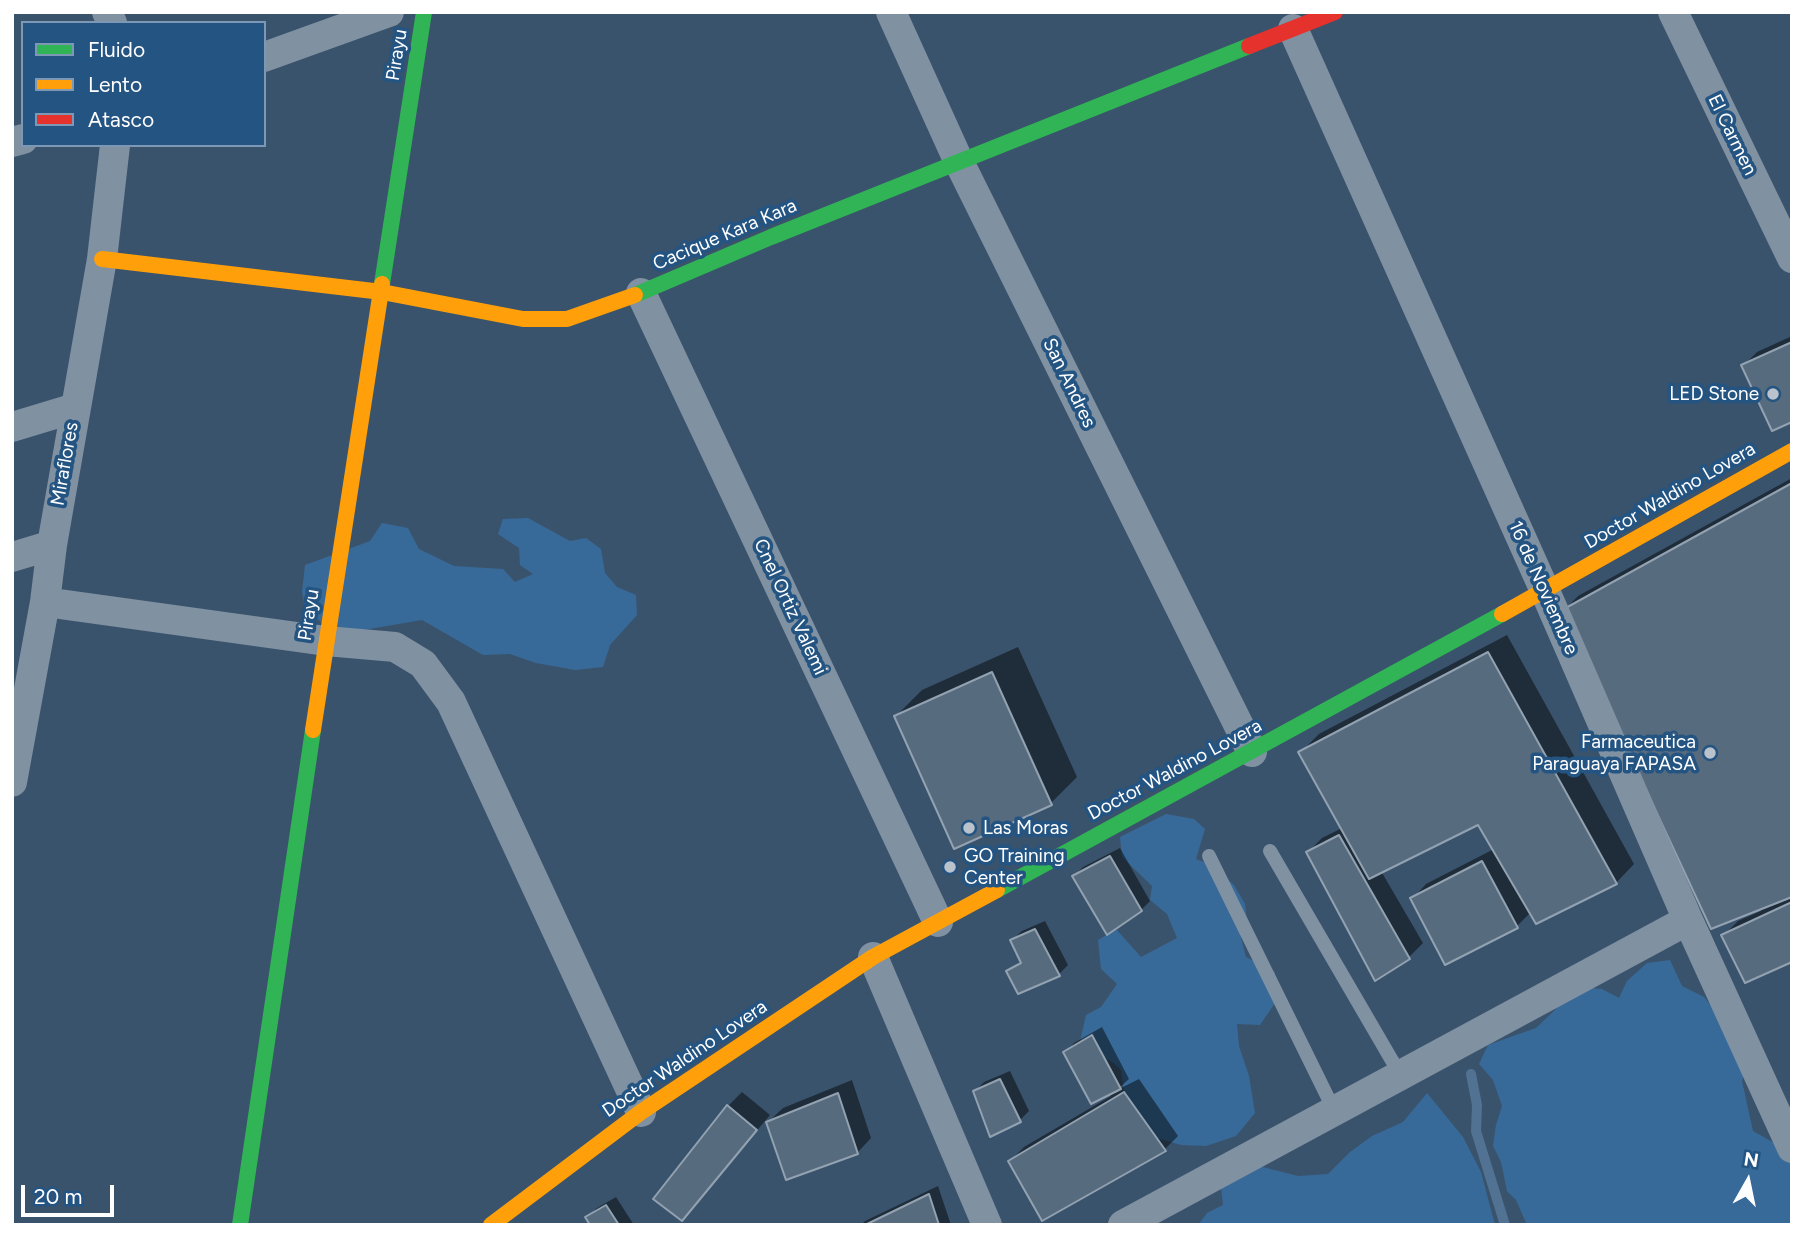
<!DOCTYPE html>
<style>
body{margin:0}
#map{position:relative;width:1804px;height:1237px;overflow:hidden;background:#3a536c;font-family:Figtree,sans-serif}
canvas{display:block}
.frame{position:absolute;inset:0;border:14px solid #fff;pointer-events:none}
.legend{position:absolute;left:21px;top:21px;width:245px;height:126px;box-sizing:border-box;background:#245482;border:2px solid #7c98b4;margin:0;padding:9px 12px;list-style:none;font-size:21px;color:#fff}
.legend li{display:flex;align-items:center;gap:14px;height:35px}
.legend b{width:35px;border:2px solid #7c98b4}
.north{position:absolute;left:1713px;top:1146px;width:70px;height:70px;-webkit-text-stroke:5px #245482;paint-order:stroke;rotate:9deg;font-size:19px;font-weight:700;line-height:28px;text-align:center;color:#fff}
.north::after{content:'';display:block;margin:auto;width:24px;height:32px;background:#fff;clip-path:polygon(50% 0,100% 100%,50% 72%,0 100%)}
.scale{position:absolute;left:21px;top:1185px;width:93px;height:32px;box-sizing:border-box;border:4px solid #fff;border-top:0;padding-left:9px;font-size:21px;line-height:24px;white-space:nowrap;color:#fff;-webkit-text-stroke:5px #245482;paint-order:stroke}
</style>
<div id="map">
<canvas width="1804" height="1237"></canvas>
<div class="frame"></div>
<ul class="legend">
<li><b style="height:9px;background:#30b455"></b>Fluido</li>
<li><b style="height:9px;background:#ff9f0a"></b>Lento</li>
<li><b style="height:9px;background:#e5322d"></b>Atasco</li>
</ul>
<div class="north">N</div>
<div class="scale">20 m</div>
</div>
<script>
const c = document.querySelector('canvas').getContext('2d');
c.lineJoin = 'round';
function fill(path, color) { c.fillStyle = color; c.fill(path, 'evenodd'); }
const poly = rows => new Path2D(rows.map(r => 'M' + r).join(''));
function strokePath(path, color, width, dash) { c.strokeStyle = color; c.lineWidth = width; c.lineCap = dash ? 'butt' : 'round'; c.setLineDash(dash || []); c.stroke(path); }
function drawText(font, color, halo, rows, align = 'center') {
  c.font = font + ' Figtree,sans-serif'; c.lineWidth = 7; c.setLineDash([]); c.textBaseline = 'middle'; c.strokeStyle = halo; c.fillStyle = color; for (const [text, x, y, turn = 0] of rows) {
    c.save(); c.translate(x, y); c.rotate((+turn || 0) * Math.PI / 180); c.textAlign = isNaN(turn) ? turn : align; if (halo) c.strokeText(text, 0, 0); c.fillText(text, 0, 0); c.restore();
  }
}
fill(poly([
 [528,518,570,541,586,538,601,549,605,573,617,587,636,595,637,615,610,645,603,667,575,670,536,663,510,654,483,655,422,620,346,633,321,622,305,609,302,592,305,565,370,541,382,523,408,528,419,549,454,566,503,569,515,582,533,574,520,565,519,548,498,534,503,519],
 [1166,814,1194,819,1205,829,1196,859,1212,865,1234,885,1245,904,1247,922,1240,934,1246,957,1275,972,1275,1003,1260,1025,1237,1024,1239,1046,1249,1076,1255,1113,1236,1136,1206,1146,1181,1145,1157,1138,1124,1092,1121,1070,1111,1061,1086,1051,1080,1042,1086,1015,1101,1007,1117,984,1101,969,1098,940,1116,929,1141,957,1177,938,1167,914,1150,900,1152,886,1122,857,1120,837],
 [1670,960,1682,986,1704,997,1750,1055,1742,1081,1753,1131,1792,1153,1792,1225,1527,1225,1516,1200,1507,1191,1501,1162,1493,1146,1496,1125,1502,1106,1493,1080,1479,1064,1488,1045,1536,1028,1579,987,1602,989,1619,998,1627,981,1647,963],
 [1427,1093,1463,1137,1481,1172,1495,1225,1198,1225,1207,1213,1223,1205,1221,1187,1255,1165,1298,1176,1328,1174,1350,1152,1372,1136,1403,1122]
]), '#386a99');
fill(poly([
 [1792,336,1792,420,1743,366,1757,352],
 [1792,478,1792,960,1724,935,1738,921,1761,911,1759,908,1564,610,1578,596],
 [1507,635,1634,864,1616,883,1531,912,1517,926,1412,899,1426,884,1494,849,1479,823,1381,871,1423,943,1409,957,1376,978,1308,852,1322,838,1342,828,1301,752,1319,734],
 [1018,647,1077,777,1051,803,896,716,922,690],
 [1120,848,1150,901,1141,910,1074,876,1083,867],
 [1045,921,1068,965,1059,974,1008,972,1022,960,1012,940,1022,931],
 [1102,1027,1129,1079,1117,1090,1139,1079,1178,1136,1164,1150,1010,1161,1024,1147,1111,1096,1065,1053,1074,1043],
 [1010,1071,1029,1111,1020,1120,975,1091,984,1082],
 [852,1080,871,1138,857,1153,768,1122,783,1108],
 [742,1092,770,1115,695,1204,656,1198,728,1106],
 [938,1186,951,1225,861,1225,865,1221],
 [616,1197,634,1225,592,1225,587,1217,597,1208]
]), '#0007');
strokePath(poly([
 [1471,1074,1477,1105,1476,1131,1505,1225]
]), '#517292', 10);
const building = poly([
 [1792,342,1792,422,1772,431,1741,365,1792,342],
 [1792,483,1792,897,1711,929,1562,610,1792,483],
 [1488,652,1617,884,1536,924,1478,825,1369,879,1298,752,1488,652],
 [992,672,1052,805,954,849,894,716,992,672],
 [1339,835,1410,959,1375,981,1306,852,1339,835],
 [1110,856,1142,911,1107,935,1072,876,1110,856],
 [1482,861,1518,928,1445,965,1410,898,1482,861],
 [1792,902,1792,962,1745,983,1721,935,1792,902],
 [1035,929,1060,976,1018,994,1006,971,1021,963,1010,940,1035,929],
 [1092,1035,1121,1089,1091,1104,1063,1052,1092,1035],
 [1000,1079,1021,1122,990,1137,973,1091,1000,1079],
 [1124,1092,1166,1151,1042,1221,1008,1161,1124,1092],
 [838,1093,858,1154,786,1180,766,1122,838,1093],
 [727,1105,757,1130,682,1221,653,1199,727,1105],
 [929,1194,939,1225,865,1225,929,1194],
 [606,1205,619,1225,590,1225,585,1217,606,1205]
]);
fill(building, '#576b7f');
strokePath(building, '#93a2b1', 2);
strokePath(poly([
 [1270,851,1401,1076],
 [1209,856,1335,1112]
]), '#8091a2', 14);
strokePath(poly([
 [107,12,112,23],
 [891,12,959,162,1252,752],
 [1673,12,1792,258],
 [1293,29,1545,591,1688,920,1792,1148],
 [264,57,389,12],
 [12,142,23,139],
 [641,293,938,922],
 [12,427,75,408],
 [12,557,52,545],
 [45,602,326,641,395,647,423,664,451,702,641,1112],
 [12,782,45,602,52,545,102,259,115,145],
 [873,957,987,1225],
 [1123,1225,1688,920]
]), '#8091a2', 30);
strokePath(poly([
 [382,284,424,12],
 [635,295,771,237,1249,46],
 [997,890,1502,614],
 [240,1225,313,730]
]), '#30b455', 16);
strokePath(poly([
 [102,259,382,292,523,319,567,319,635,295],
 [1502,614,1792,451],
 [313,730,382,284],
 [491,1225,641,1112,873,957,997,890]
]), '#ff9f0a', 16);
strokePath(poly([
 [1249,46,1335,12]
]), '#e5322d', 16);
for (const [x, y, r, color] of [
 [1773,394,7,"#bac3cc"],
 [1710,753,7,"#bac3cc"],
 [969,828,7,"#bac3cc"],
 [950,867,7,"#bac3cc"]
]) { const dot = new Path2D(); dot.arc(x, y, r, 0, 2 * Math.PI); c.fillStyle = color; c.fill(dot); strokePath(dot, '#245482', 2.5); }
drawText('19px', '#fff', '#245482', [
 ["Pirayu",397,55,-81],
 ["El Carmen",1732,135,64],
 ["Cacique Kara Kara",725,235,-23],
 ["San Andres",1069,383,64],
 ["Miraflores",65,464,-80],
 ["Doctor Waldino Lovera",1670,496,-30],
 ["16 de Noviembre",1543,588,66],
 ["Cnel Ortiz Valemi",790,607,65],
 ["Pirayu",309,615,-81],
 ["Doctor Waldino Lovera",1175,770,-28],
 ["Doctor Waldino Lovera",685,1059,-34]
]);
drawText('19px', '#fff', '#245482', [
 ["LED Stone",1759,394],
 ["Farmaceutica",1696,742],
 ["Paraguaya FAPASA",1696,764],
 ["Las Moras",983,828,"left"],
 ["GO Training",964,856,"left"],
 ["Center",964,878,"left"]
], 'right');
</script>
